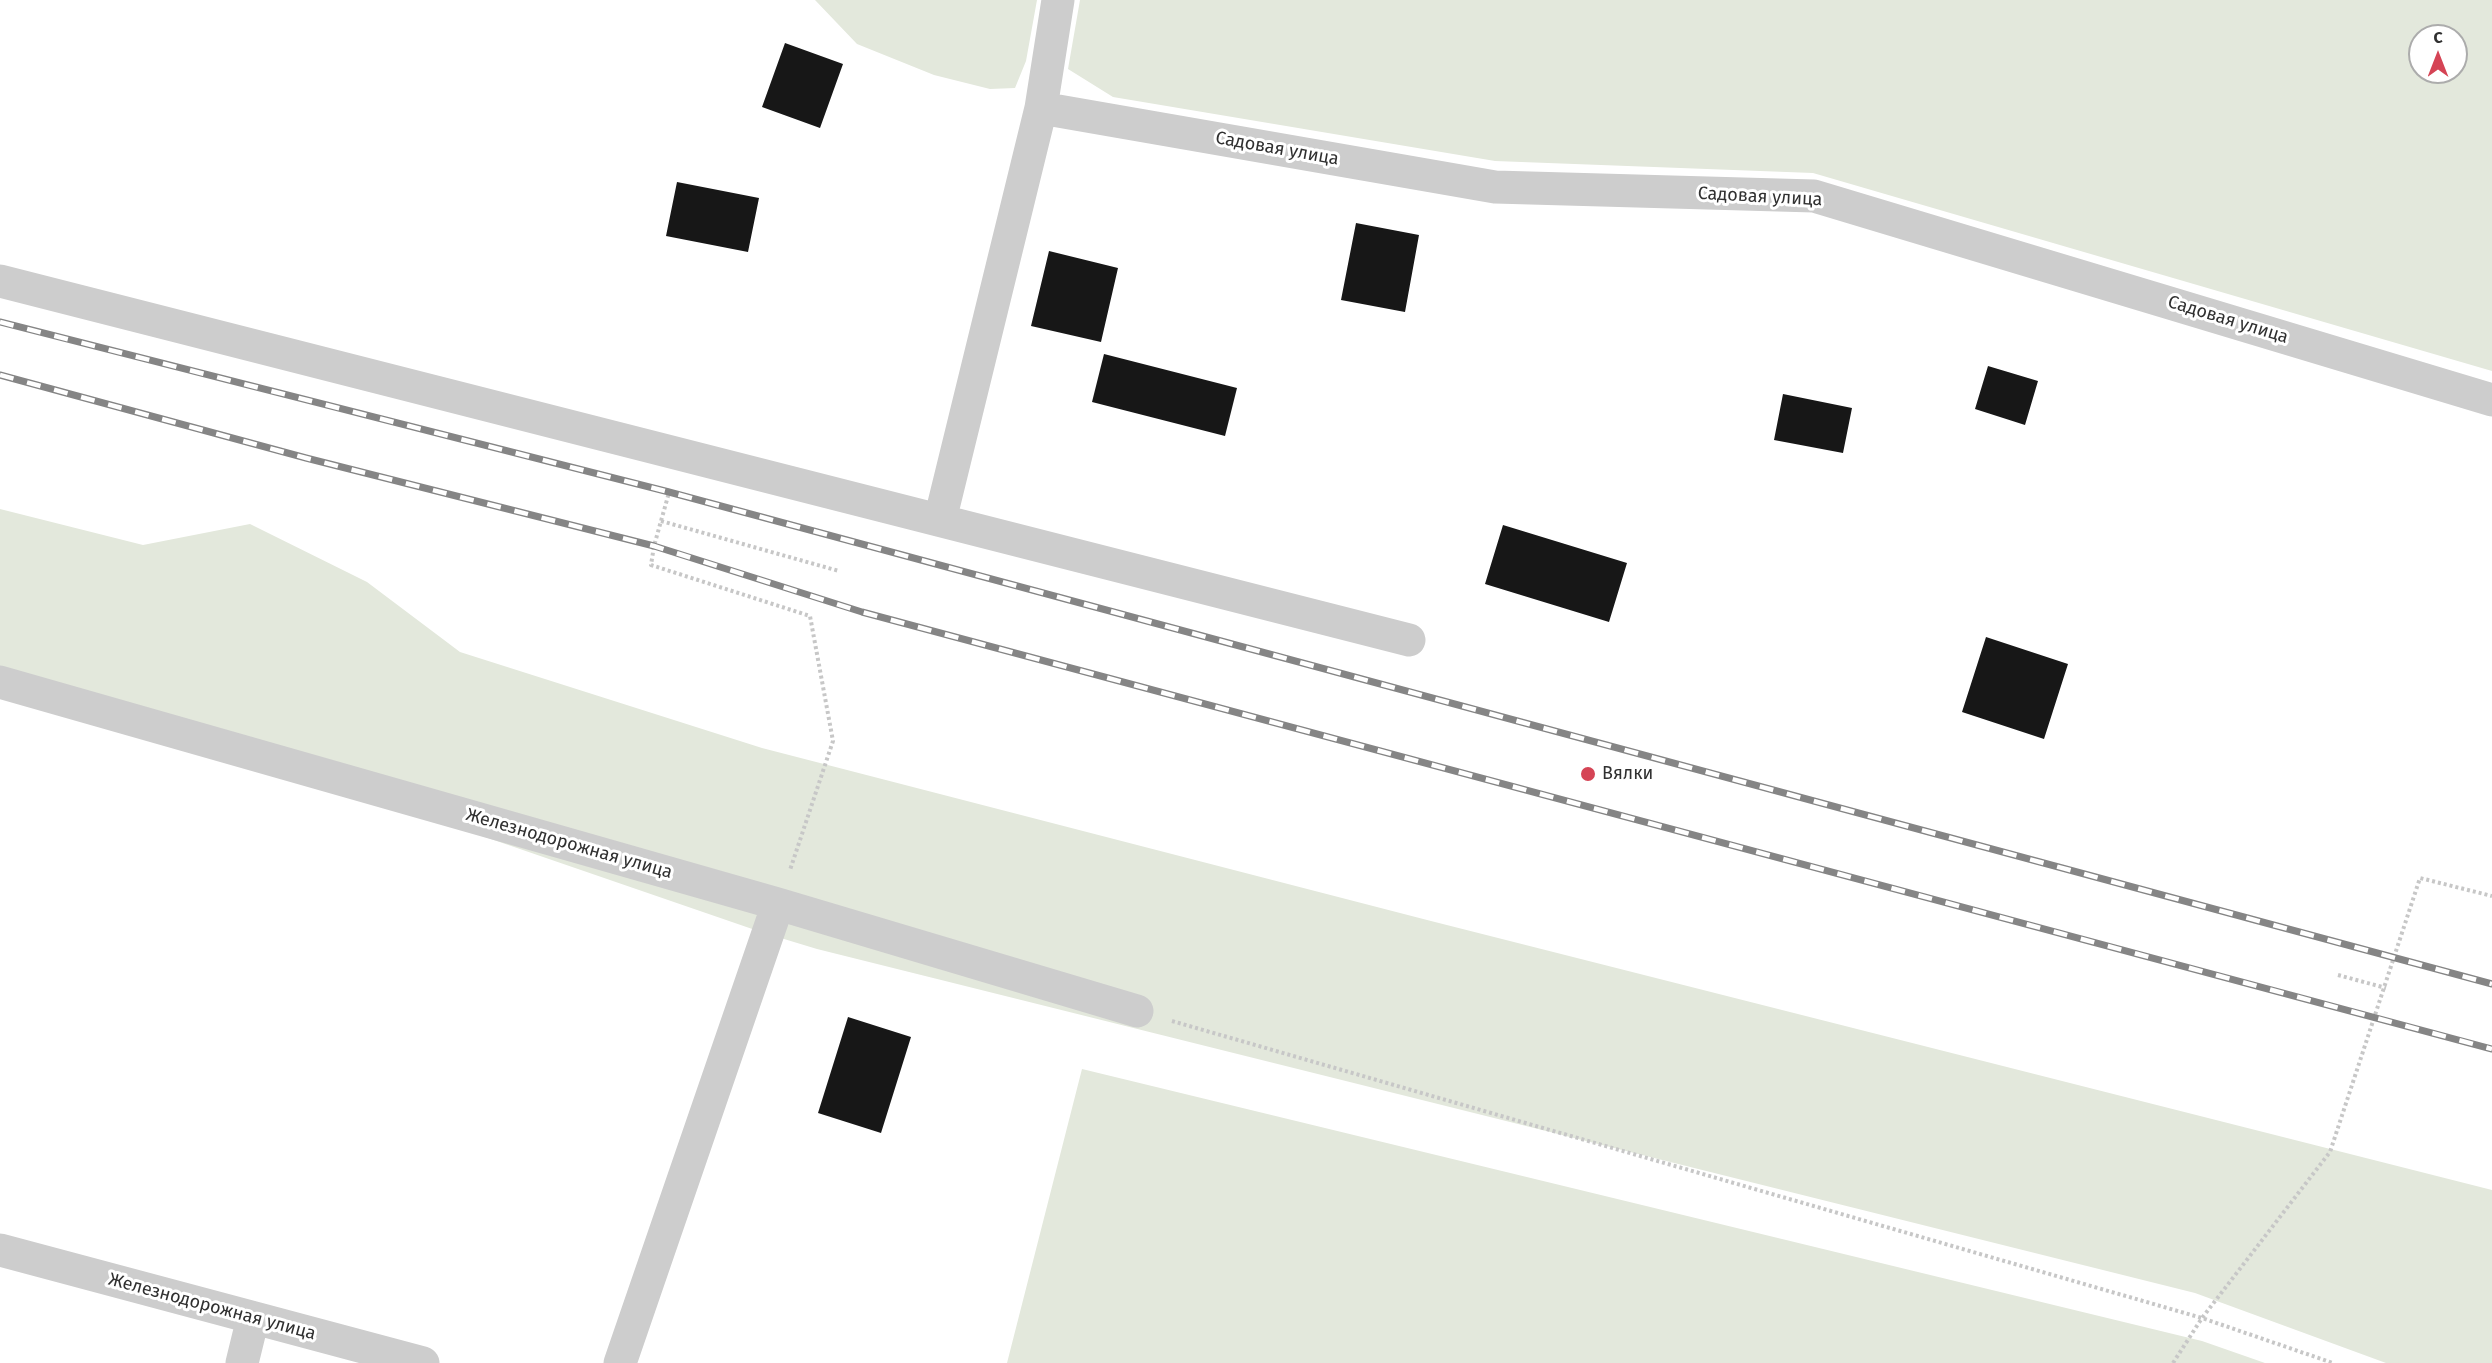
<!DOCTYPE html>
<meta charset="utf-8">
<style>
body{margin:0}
#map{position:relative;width:2492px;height:1363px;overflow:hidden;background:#fff;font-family:"Fira Sans",sans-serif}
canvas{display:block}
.north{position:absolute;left:2408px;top:24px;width:60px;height:60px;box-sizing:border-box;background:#fff;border:2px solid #acacac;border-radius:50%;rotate:0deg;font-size:16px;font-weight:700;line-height:24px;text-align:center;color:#303030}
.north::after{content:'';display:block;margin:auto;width:21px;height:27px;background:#d54455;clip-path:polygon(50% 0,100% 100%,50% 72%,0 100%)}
</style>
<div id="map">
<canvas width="2492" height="1363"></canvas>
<div class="north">С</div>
</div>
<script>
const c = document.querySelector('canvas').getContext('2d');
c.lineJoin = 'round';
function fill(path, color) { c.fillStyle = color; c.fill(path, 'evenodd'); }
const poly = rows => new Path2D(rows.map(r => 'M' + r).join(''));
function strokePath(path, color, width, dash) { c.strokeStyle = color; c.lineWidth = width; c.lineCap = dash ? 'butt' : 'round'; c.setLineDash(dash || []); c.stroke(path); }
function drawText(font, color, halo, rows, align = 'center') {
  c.font = font + ' "Fira Sans",sans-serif'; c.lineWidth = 6; c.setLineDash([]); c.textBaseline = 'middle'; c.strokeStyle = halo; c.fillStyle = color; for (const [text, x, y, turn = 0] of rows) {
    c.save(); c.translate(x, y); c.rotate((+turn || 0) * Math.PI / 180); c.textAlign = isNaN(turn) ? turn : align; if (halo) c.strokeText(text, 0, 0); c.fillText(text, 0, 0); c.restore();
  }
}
fill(poly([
 [815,0,1037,0,1026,61,1015,88,990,89,934,75,857,44],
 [1080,0,2492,0,2492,371,1813,173,1495,161,1113,97,1068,69],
 [2420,36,2456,36,2456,72,2420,72],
 [0,509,143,545,250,524,367,582,460,652,762,748,1431,921,2492,1190,2492,1363,2386,1363,2195,1293,817,949,761,932,0,670],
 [1082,1069,2202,1341,2265,1363,1007,1363]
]), '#e3e8dc');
fill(poly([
 [785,43,843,64,820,128,762,107],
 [677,182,759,198,748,252,666,236],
 [1356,223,1419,235,1405,312,1341,300],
 [1049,251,1118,268,1101,342,1031,326],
 [1104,354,1237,388,1225,436,1092,402],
 [1988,366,2038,381,2025,425,1975,409],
 [1783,394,1852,408,1843,453,1774,440],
 [1503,525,1627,563,1609,622,1485,584],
 [1986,637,2068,664,2044,739,1962,712],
 [848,1017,911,1037,881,1133,818,1113]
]), '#171717');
strokePath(poly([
 [670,489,654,546,651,565,810,616,833,741,790,870],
 [661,521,839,571],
 [2338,975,2386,988],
 [1172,1021,2202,1318,2333,1363],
 [2173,1363,2202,1318,2330,1152,2420,878,2492,896]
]), '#c7c7c7', 4, [3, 3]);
strokePath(poly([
 [1041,108,1495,187,1814,196,2492,400],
 [0,281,1409,640],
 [940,520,1041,108,1058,0],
 [0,682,778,904,1137,1011],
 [0,1250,423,1363],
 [242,1363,253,1318],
 [620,1363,778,904]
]), '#cdcdcd', 33);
const rail = poly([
 [0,322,669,492,2492,984],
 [0,375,306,458,654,546,862,612,2492,1049]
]);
strokePath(rail, '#858585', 7);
strokePath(rail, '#fff', 4.5, [14]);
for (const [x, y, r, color] of [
 [1588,774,8,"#d54455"]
]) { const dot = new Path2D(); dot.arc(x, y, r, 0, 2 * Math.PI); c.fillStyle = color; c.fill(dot); strokePath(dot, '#fff', 2); }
drawText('18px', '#303030', '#fff', [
 ["Садовая улица",1277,149,10],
 ["Садовая улица",1760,197,3],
 ["Садовая улица",2228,320,17],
 ["Железнодорожная улица",569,844,16],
 ["Железнодорожная улица",212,1307,15]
]);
drawText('18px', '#303030', '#fff', [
 ["Вялки",1602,774]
], 'left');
</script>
